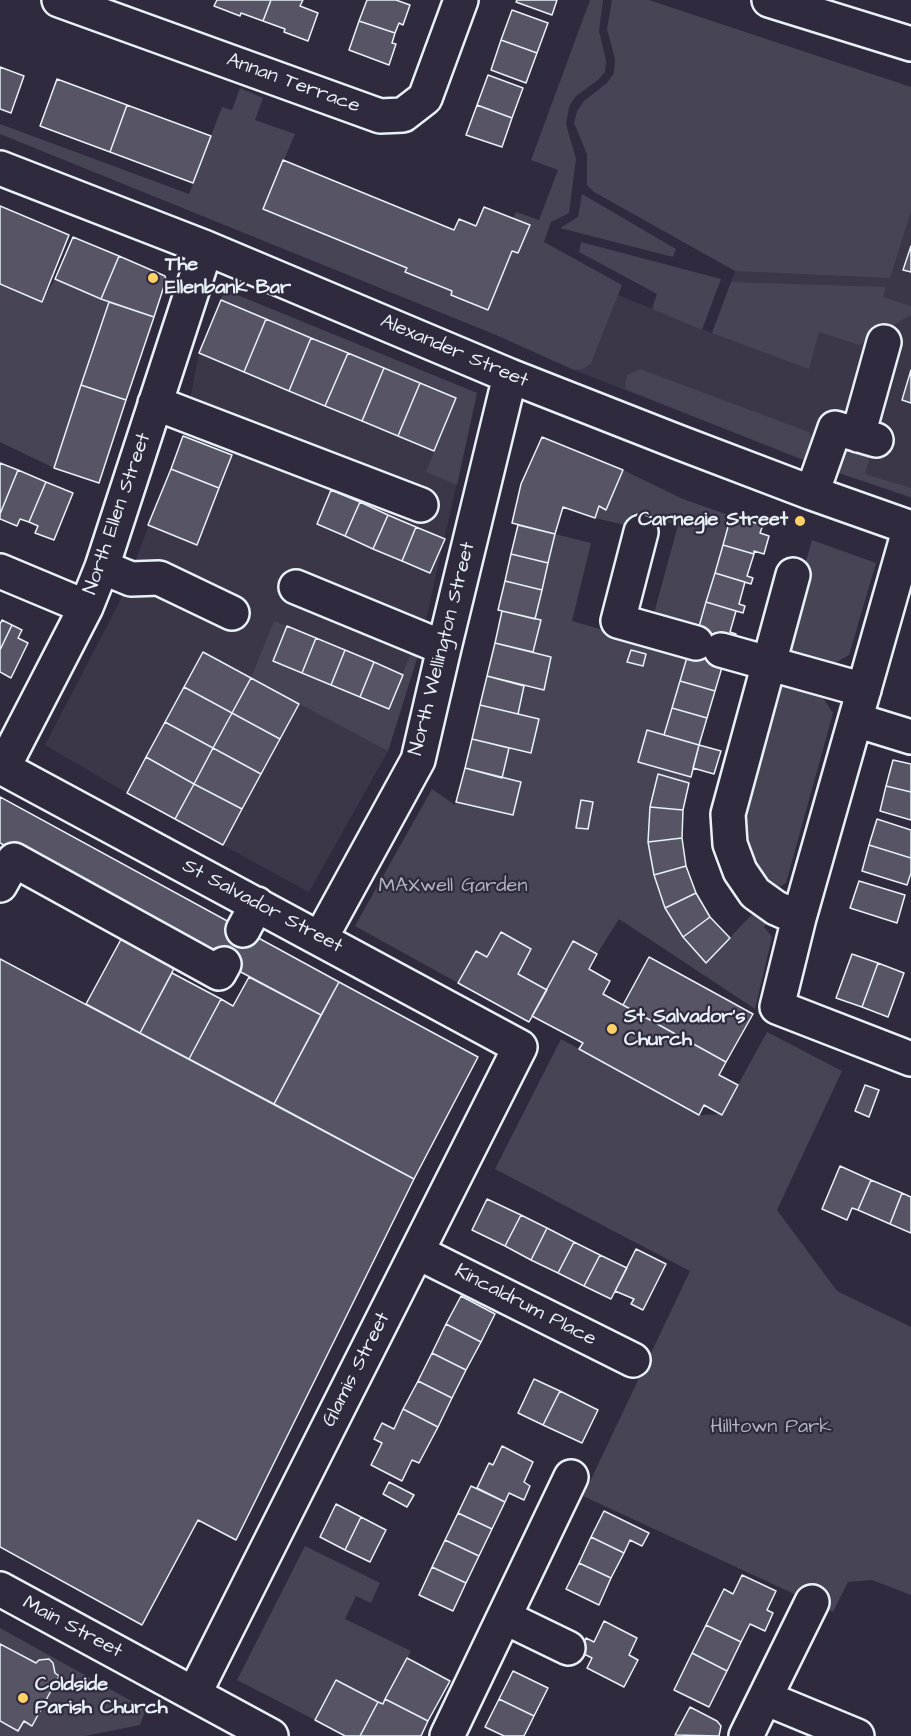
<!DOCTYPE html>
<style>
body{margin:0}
canvas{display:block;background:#2f2a3d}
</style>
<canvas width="911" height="1736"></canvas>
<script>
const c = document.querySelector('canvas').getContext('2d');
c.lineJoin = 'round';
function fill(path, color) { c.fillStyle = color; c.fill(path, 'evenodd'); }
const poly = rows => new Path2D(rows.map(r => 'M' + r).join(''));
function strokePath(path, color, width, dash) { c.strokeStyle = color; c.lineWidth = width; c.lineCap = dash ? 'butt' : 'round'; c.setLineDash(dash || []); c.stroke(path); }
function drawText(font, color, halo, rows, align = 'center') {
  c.font = font + ' "Architects Daughter",sans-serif'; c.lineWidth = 4.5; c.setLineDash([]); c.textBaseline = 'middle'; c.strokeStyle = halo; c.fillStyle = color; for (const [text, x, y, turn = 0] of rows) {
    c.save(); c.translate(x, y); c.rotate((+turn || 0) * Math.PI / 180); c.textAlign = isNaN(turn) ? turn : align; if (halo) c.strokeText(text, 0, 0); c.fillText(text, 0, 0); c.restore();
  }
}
fill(poly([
 [911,87,911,498,821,467,574,370,583,369,591,364,618,295,712,333,746,242],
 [225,290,477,393,418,655,388,751,309,892,127,793,45,745,120,601,183,436,199,353]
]), '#3b3749');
fill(poly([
 [590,0,603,0,599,31,606,60,605,72,598,80,575,97,569,107,566,124,576,159,569,213,551,222,544,242,622,285,591,364,583,369,574,370,496,335,0,134,0,124,189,194,222,107,232,110,240,88,263,98,255,120,295,134,263,209,407,268,405,272,452,291,451,295,487,310,512,251,518,253,529,225,513,219,516,212,539,220,558,170,531,160],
 [612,0,649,0,911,87,911,211,890,278,735,271,594,192,587,185,587,154,574,123,577,111,584,101,607,83,614,73,615,59,607,29],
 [582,194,676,249,673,257,560,228,578,217],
 [581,242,721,279,702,330,652,309,657,294,579,252],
 [55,279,109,302,54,468,0,442,0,284,42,302],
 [731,282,886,287,883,297,911,306,911,315,859,345,819,332,809,369,712,333],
 [225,290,477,393,457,485,426,472,456,398,221,300],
 [640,369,809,432,815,443,809,462,625,389,627,375],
 [850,447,871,453,865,474,911,488,911,497,836,472,841,452],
 [623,470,683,499,731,516,698,630,653,617,678,525,633,513,629,526,595,518,599,506,606,510],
 [555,534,591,543,572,621,688,654,664,735,647,730,638,761,691,777,689,783,658,774,650,807,648,842,654,875,665,908,706,963,757,909,769,920,764,927,772,937,755,1009,619,919,597,954,573,941,547,990,518,974,531,949,501,932,487,957,475,952,458,983,355,926,432,789,455,805,456,802,513,815,521,783,502,778,509,748,531,753,518,714,524,686,544,690,551,657,533,652,541,621,535,619],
 [812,540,876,563,849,655,825,669,791,657,782,644],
 [274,621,287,626,273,661,389,709,412,650,418,655,388,751,251,678],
 [786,682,820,693,833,713,786,883,773,891,754,873,736,819,772,691],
 [767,1032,842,1071,777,1210,837,1291,911,1327,911,1595,872,1580,848,1582,833,1612,583,1496,690,1271,495,1169,561,1039,699,1115,722,1114],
 [305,1546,380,1583,371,1603,356,1596,345,1619,411,1651,383,1704,336,1680,315,1720,237,1680],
 [0,1628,146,1709,140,1725,85,1736,0,1736,0,1721,18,1731,24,1721,32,1725,59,1676,55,1673,53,1663,49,1660,39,1660,36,1663,0,1644]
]), '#464455');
const building = poly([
 [217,0,271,0,263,21,241,13,240,16,214,6,217,0],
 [271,0,303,0,300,6,318,13,308,41,284,32,285,29,263,21,271,0],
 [367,0,396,0,410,5,403,25,399,23,395,33,359,21,367,0],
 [517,0,557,0,552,15,516,2,517,0],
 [512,10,548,23,537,53,501,40,512,10],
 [359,21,395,33,392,43,396,44,389,65,349,50,359,21],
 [501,40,537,53,526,83,491,70,501,40],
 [0,67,24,76,11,113,0,109,0,67],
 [488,75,523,88,512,118,477,105,488,75],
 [57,79,127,105,110,152,40,126,57,79],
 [127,105,211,136,193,183,110,152,127,105],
 [477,105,512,118,502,147,466,135,477,105],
 [283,160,454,230,459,219,476,226,484,207,530,225,518,253,512,251,488,310,451,295,452,291,405,272,407,268,263,209,283,160],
 [0,206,69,235,42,302,0,284,0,206],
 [73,237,119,256,101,299,55,279,73,237],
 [911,246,911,272,903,270,911,246],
 [119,256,165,276,166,280,154,317,101,299,119,256],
 [221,300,266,319,244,372,199,353,221,300],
 [109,302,154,317,126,400,81,385,109,302],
 [266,319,311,338,289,391,244,372,266,319],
 [311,338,348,353,325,406,289,391,311,338],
 [348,353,384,368,362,421,325,406,348,353],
 [384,368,420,383,398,436,362,421,384,368],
 [911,370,911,403,902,400,911,370],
 [420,383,456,398,434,451,398,436,420,383],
 [81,385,126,400,99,483,54,468,81,385],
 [183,436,232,455,219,488,171,469,183,436],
 [542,437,623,470,606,510,599,506,595,518,563,507,555,534,512,523,521,484,542,437],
 [0,463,18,470,0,514,0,463],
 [171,469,219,488,197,545,148,525,171,469],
 [18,470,46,482,29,522,20,519,17,526,0,519,0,514,18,470],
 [46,482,73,493,54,540,35,533,38,526,29,522,46,482],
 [331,490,360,502,345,536,317,524,331,490],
 [360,502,388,515,373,549,345,536,360,502],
 [388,515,416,527,402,561,373,549,388,515],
 [731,516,763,525,760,533,769,536,764,554,754,551,754,554,723,545,731,516],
 [518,525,555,534,548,563,511,554,518,525],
 [416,527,445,539,430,573,402,561,416,527],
 [723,545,754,554,747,576,753,578,751,584,715,573,723,545],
 [511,554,548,563,542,590,505,581,511,554],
 [715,573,745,582,739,604,745,606,743,613,706,602,715,573],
 [505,581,542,590,535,619,498,610,505,581],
 [706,602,736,611,730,632,736,634,734,641,698,630,706,602],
 [502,611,541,620,533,652,495,643,502,611],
 [2,620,12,625,0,650,0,624,2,620],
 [12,625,22,630,18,638,28,643,11,678,0,672,0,650,12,625],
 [287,626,316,638,302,673,273,661,287,626],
 [699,631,724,638,723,664,715,691,680,681,688,654,699,631],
 [316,638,345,650,331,685,302,673,316,638],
 [495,643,551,657,544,690,487,676,495,643],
 [345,650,374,662,360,697,331,685,345,650],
 [631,650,646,654,643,666,627,662,631,650],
 [203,652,251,678,232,713,184,687,203,652],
 [374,662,403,675,389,709,360,697,374,662],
 [487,676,524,686,518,714,480,705,487,676],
 [251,678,299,704,280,739,232,713,251,678],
 [680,681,715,691,707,718,672,708,680,681],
 [184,687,232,713,213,748,165,722,184,687],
 [480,705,539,719,531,753,472,739,480,705],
 [672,708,707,718,699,745,664,735,672,708],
 [232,713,280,739,261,774,213,748,232,713],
 [165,722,213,748,194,784,146,757,165,722],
 [647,730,699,745,691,777,638,762,647,730],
 [472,739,509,748,502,778,465,768,472,739],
 [699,745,721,751,714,774,693,768,699,745],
 [213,748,261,774,242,809,194,784,213,748],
 [146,757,194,784,175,819,127,793,146,757],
 [893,760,911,764,911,792,886,786,893,760],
 [465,768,521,782,513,815,456,802,465,768],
 [658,774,689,783,683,810,650,807,658,774],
 [194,784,242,809,223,845,175,819,194,784],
 [886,786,911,792,911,820,880,811,886,786],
 [0,797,339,982,321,1015,0,843,0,797],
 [581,800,593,802,588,829,576,828,581,800],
 [650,807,683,810,682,838,648,842,650,807],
 [877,819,911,830,911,858,869,845,877,819],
 [682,838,686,866,654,875,648,842,682,838],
 [869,845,911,858,911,873,907,885,862,871,869,845],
 [686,866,696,893,665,908,654,875,686,866],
 [859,881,905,895,897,923,850,908,859,881],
 [696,893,710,917,683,937,665,908,696,893],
 [710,917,730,938,706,963,683,937,710,917],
 [125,932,178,961,140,1033,86,1004,125,932],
 [501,932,531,949,518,974,547,990,529,1022,458,983,476,951,487,957,501,932],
 [573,941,597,954,589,969,610,981,603,994,726,1062,719,1075,738,1085,722,1115,704,1105,699,1115,579,1049,583,1043,532,1016,573,941],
 [852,954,878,963,862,1007,836,998,852,954],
 [649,957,753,1014,726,1062,623,1005,649,957],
 [0,959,414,1179,236,1540,198,1520,142,1625,0,1547,0,959],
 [878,963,904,973,888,1017,862,1007,878,963],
 [172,973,221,999,189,1059,140,1033,172,973],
 [249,977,321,1015,274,1104,189,1059,221,999,233,1006,249,977],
 [339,982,478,1057,414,1179,274,1104,339,982],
 [865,1085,879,1090,869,1117,855,1111,865,1085],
 [840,1166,871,1180,858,1210,852,1208,847,1220,822,1209,840,1166],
 [871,1180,902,1193,890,1224,858,1210,871,1180],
 [902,1193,911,1197,911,1233,890,1224,902,1193],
 [487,1199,521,1215,505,1246,472,1230,487,1199],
 [521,1215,547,1228,531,1260,505,1246,521,1215],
 [547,1228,574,1242,558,1273,531,1260,547,1228],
 [574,1242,600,1255,584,1286,558,1273,574,1242],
 [636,1249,666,1264,643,1310,631,1304,634,1299,615,1291,636,1249],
 [600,1255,627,1268,611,1299,584,1286,600,1255],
 [461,1296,495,1314,481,1342,446,1324,461,1296],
 [446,1324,481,1342,466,1370,432,1353,446,1324],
 [432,1353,466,1370,452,1398,418,1381,432,1353],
 [534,1379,560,1391,543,1425,518,1413,534,1379],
 [418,1381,452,1398,438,1427,403,1409,418,1381],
 [560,1391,598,1410,582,1443,543,1425,560,1391],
 [403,1409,438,1427,419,1463,412,1460,402,1481,371,1465,382,1443,374,1439,382,1423,394,1429,403,1409],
 [502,1446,533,1462,524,1482,530,1486,524,1500,509,1493,505,1502,477,1488,489,1463,493,1465,502,1446],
 [389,1482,414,1495,407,1507,383,1494,389,1482],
 [471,1486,505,1502,492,1529,458,1513,471,1486],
 [336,1504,361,1517,345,1550,320,1537,336,1504],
 [604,1511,649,1533,642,1546,630,1540,624,1553,591,1537,604,1511],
 [458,1513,492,1529,479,1556,445,1540,458,1513],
 [361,1517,386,1530,370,1562,345,1550,361,1517],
 [591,1537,624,1553,611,1578,579,1563,591,1537],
 [445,1540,479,1556,466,1583,432,1567,445,1540],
 [579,1563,611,1578,599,1605,566,1589,579,1563],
 [432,1567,466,1583,453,1611,419,1595,432,1567],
 [742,1575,776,1591,767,1610,773,1613,765,1631,750,1624,741,1642,706,1625,724,1589,733,1594,742,1575],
 [604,1621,637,1638,629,1655,638,1660,624,1687,587,1668,592,1658,580,1652,586,1638,594,1642,604,1621],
 [706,1625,741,1642,727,1671,692,1653,706,1625],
 [0,1644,36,1663,39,1660,49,1659,53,1663,55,1673,59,1676,32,1726,24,1721,18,1731,0,1721,0,1644],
 [692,1653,727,1671,709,1707,674,1690,692,1653],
 [407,1658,450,1681,428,1721,385,1699,407,1658],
 [513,1671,548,1688,534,1716,499,1699,513,1671],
 [336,1680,378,1702,360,1736,345,1736,315,1720,336,1680],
 [385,1699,428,1721,421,1736,360,1736,378,1702,383,1704,385,1699],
 [499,1699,534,1716,524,1736,504,1736,485,1727,499,1699],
 [690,1707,717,1721,721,1726,719,1736,675,1735,690,1707]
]);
fill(building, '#575565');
strokePath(building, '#e8f1f8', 1.5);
const minor = poly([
 [59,0,380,116,403,115,425,98,461,0],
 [769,0,911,44],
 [0,168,206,248,510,376,678,442,812,493,911,528],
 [155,403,421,505],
 [858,435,884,342],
 [812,493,835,428,876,440],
 [910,527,799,918,777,1007,911,1059],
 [641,532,618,621,696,643],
 [102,567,131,579,159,578,232,613],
 [0,571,86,607],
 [793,575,728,814,730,844,740,871,755,893,776,908,799,918],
 [296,587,444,648],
 [721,650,864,690],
 [856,720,911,737],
 [0,885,14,860,219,973,224,964],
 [243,930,257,904],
 [320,939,418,760,444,648,510,376],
 [417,1252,633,1360],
 [0,1589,271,1736],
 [504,1617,568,1648],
 [194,1694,520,1047,3,768,86,607,102,567,206,248],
 [765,1698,857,1736],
 [447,1736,571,1477],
 [746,1736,812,1602]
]);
strokePath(minor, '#e8f1f8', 38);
strokePath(minor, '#2f2a3d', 33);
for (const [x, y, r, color] of [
 [153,278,6,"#ffd166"],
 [800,521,6,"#ffd166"],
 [612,1029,6,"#ffd166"],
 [23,1698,6,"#ffd166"]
]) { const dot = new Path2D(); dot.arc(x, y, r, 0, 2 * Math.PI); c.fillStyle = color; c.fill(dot); strokePath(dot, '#2f2a3d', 2); }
drawText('20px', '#e8f1f8', '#2f2a3d', [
 ["Annan Terrace",293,84,20],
 ["Alexander Street",454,352,23],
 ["North Ellen Street",118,514,-71],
 ["North Wellington Street",443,649,-76],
 ["St Salvador Street",262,907,28],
 ["Kincaldrum Place",525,1306,27],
 ["Glamis Street",357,1370,-63],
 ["Main Street",72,1628,28]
]);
drawText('bold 20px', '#e8f1f8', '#2f2a3d', [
 ["The",165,266],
 ["Ellenbank Bar",165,289],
 ["Carnegie Street",788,521,"right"],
 ["St Salvador's",624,1018],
 ["Church",624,1041],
 ["Coldside",35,1686],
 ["Parish Church",35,1709]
], 'left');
drawText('20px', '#afb4bf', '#2f2a3d', [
 ["MAXwell Garden",453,887],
 ["Hilltown Park",771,1428]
]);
</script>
